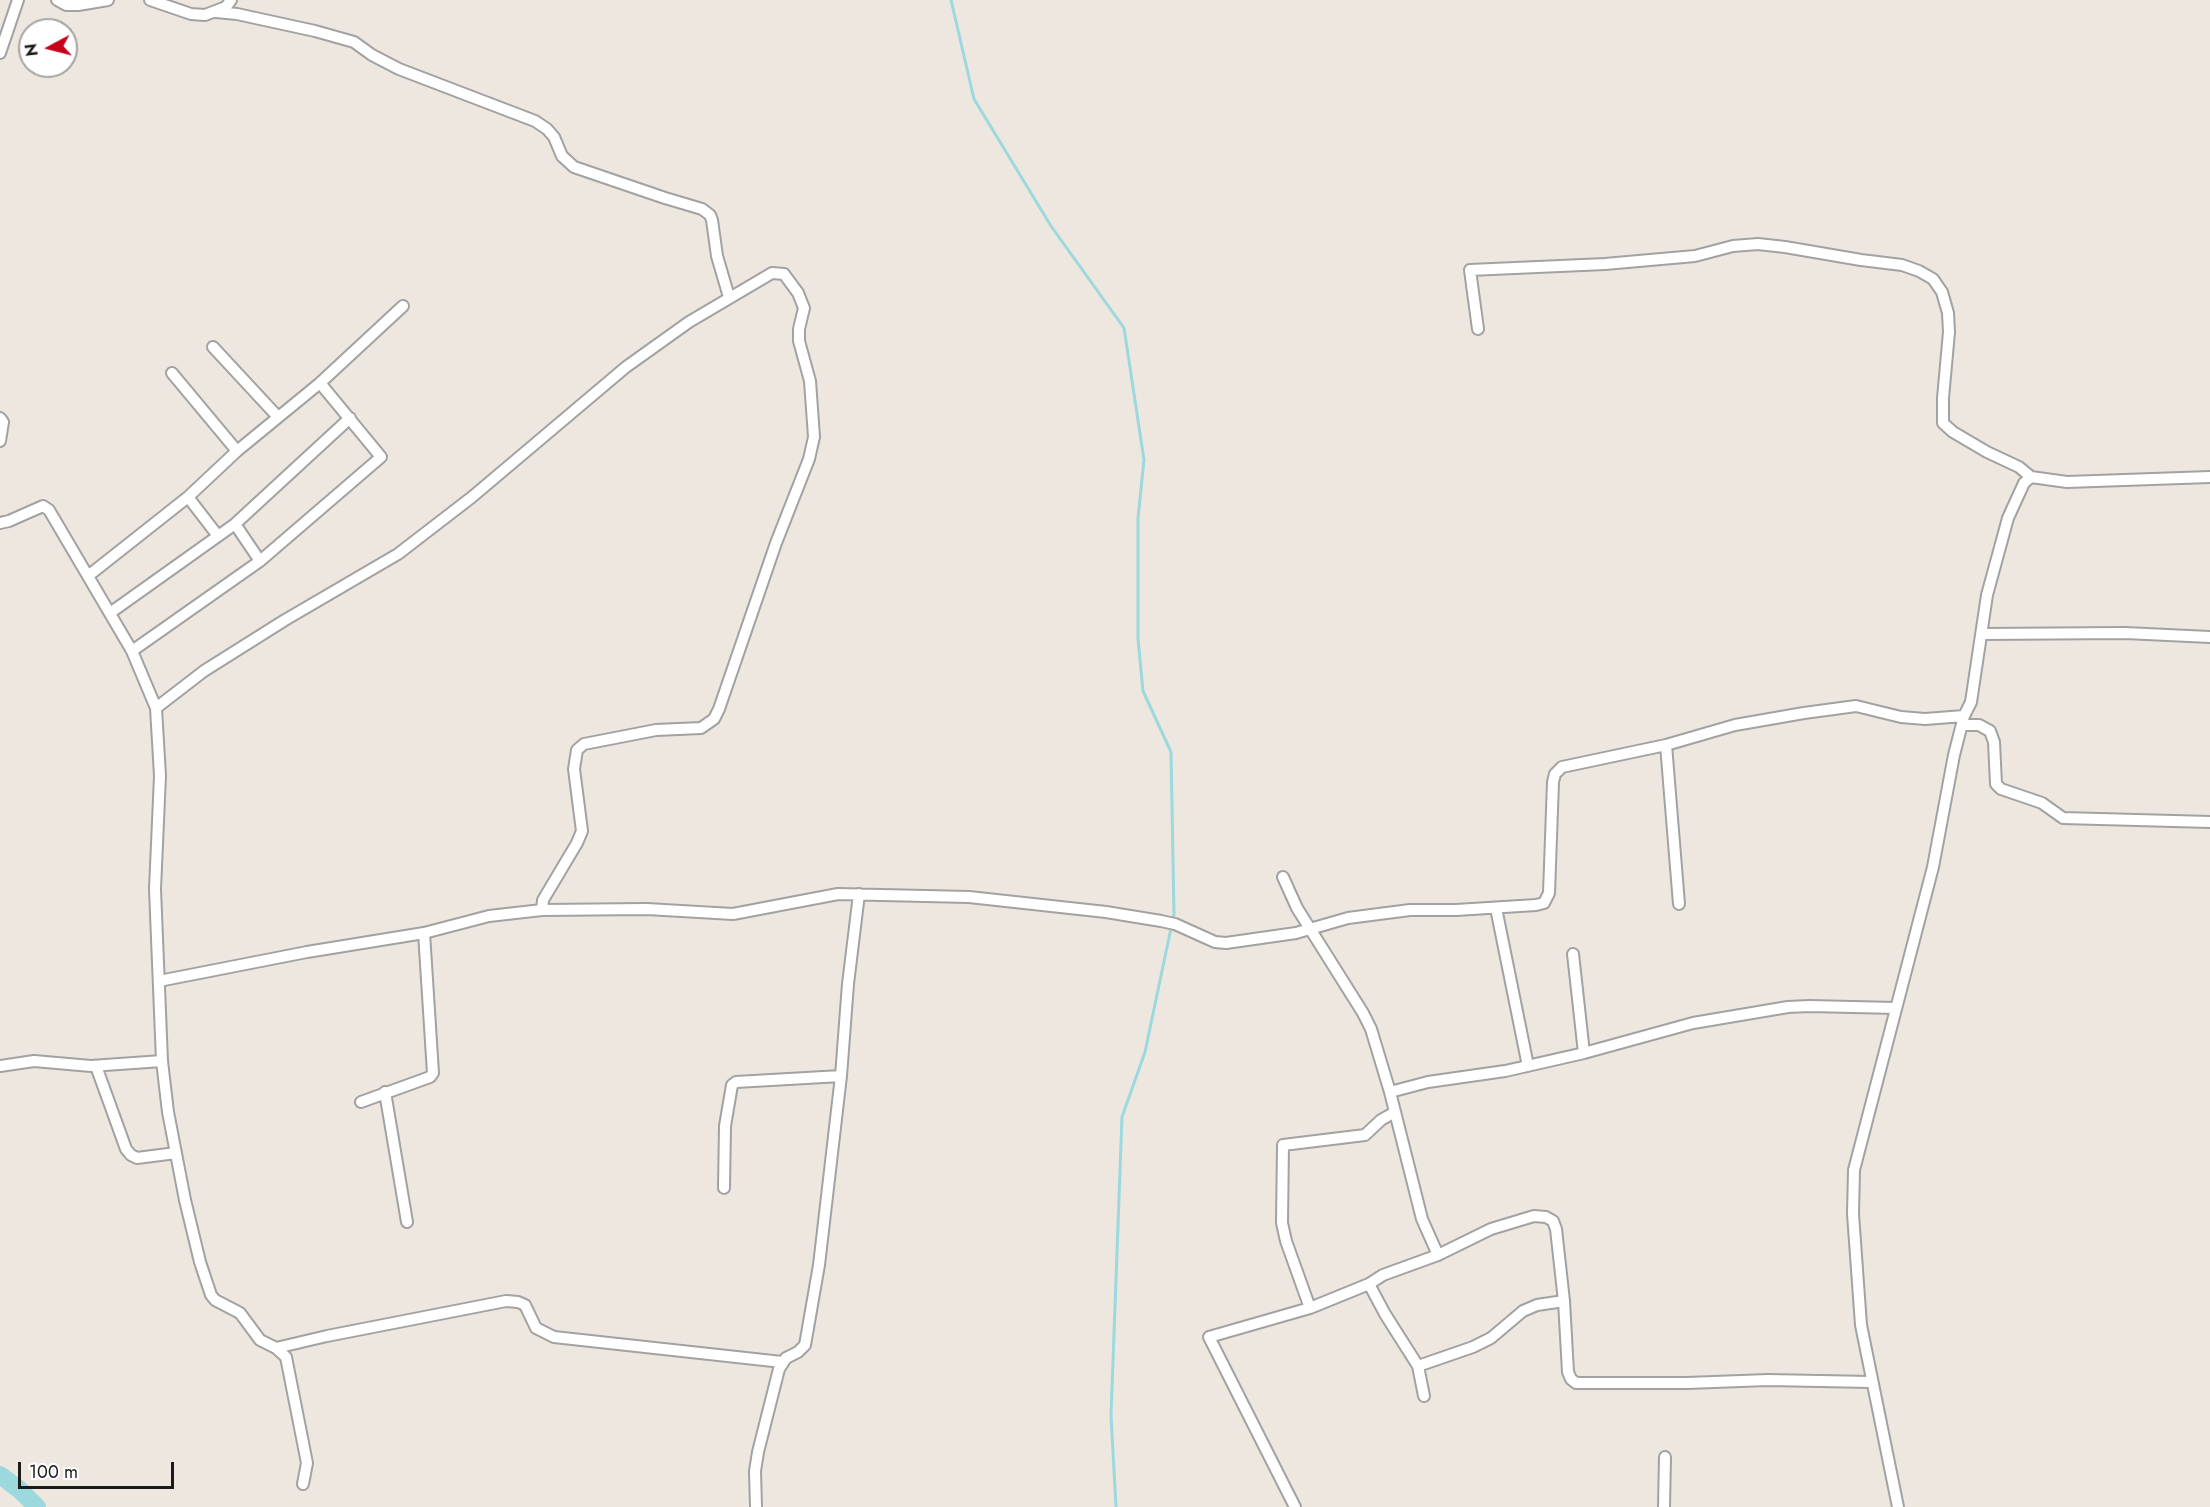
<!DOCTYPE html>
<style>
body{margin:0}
#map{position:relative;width:2210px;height:1507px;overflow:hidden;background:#eee7df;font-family:Jost,sans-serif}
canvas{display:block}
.north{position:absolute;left:18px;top:18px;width:60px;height:60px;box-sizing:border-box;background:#fff;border:2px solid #a4a4a4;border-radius:50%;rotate:263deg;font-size:16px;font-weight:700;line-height:24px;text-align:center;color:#1b1b1b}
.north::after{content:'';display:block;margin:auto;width:21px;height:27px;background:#c60019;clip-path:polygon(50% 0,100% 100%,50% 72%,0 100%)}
.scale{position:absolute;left:18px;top:1462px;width:156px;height:27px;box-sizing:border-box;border:3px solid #1b1b1b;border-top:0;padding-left:8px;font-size:18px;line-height:21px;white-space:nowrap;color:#1b1b1b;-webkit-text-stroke:4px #fff;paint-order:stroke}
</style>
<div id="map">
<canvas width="2210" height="1507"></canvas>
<div class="north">N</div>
<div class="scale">100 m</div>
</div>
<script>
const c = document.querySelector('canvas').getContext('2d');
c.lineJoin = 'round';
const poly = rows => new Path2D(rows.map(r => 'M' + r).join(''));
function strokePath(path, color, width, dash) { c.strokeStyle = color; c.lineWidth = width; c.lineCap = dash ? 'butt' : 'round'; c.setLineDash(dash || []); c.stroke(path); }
strokePath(poly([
 [951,0,974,99,1051,226,1124,328,1144,460,1138,518,1138,639,1143,691,1171,752,1174,914,1145,1052,1122,1117,1111,1415,1116,1507]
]), '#9bd9df', 3);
strokePath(poly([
 [0,1475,20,1490,37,1507]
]), '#9bd9df', 18);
const street = poly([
 [57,0,66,5,78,5,108,0],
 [150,0,191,14,205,15,226,7,231,0],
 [216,12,237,14,315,31,354,42,372,55,399,69,535,121,547,129,554,137,562,156,574,167,665,198,702,209,710,215,712,220,717,256,729,297],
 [0,53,18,0],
 [1478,329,1470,270,1605,264,1695,256,1733,246,1758,244,1785,247,1861,260,1902,265,1919,271,1933,279,1942,292,1948,313,1949,332,1943,398,1943,423,1953,432,1987,452,2019,467,2031,477],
 [213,347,278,417],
 [172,373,237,451],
 [0,418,3,422,0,441],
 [188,497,218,536],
 [0,523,9,521,43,506,49,510,132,651,156,708,160,776,155,889,162,1061,168,1112,185,1200,200,1262,211,1295,215,1300,240,1313,260,1340,276,1348,327,1336,506,1301,518,1302,525,1305,536,1328,554,1337,782,1362],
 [235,524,260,561],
 [88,576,188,497,237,451,320,383,403,306],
 [110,613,235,524,350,418],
 [1982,634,2125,633,2210,637],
 [132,651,260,561,381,457,320,383],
 [156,708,204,671,285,620,398,554,472,497,626,367,689,322,772,273,784,274,798,293,804,308,799,329,799,341,810,381,814,437,809,459,776,543,719,709,714,719,701,728,656,730,584,744,577,750,574,769,582,831,577,843,543,900,542,910],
 [1962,725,1979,725,1990,731,1994,742,1996,784,2001,789,2042,803,2063,818,2210,822],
 [1666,745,1679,904],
 [1283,877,1297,908,1363,1013,1371,1029,1390,1092,1428,1082,1505,1071,1584,1053,1693,1023,1788,1007,1809,1006,1896,1008],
 [1496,908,1528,1066],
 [1573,954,1584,1053],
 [159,981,307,952,424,933,489,916,542,910,647,909,733,914,838,894,969,897,1106,912,1161,921,1175,924,1215,942,1226,943,1296,933,1348,918,1410,910,1456,910,1536,905,1544,903,1549,893,1553,782,1555,774,1562,767,1666,745,1735,725,1804,713,1856,706,1901,717,1925,719,1964,716],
 [0,1066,34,1061,91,1066,162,1061],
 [96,1066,126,1149,131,1155,137,1158,176,1153],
 [385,1092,407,1222],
 [1390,1092,1422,1219,1438,1255,1491,1229,1534,1216,1546,1217,1553,1221,1556,1229,1564,1301,1568,1372,1571,1379,1576,1383,1687,1383,1768,1380,1871,1382],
 [361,1102,430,1077,433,1073,424,933],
 [724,1188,725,1126,732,1085,736,1082,841,1076],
 [1369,1284,1385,1314,1418,1366],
 [1310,1308,1286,1241,1282,1223,1283,1145,1365,1135,1381,1120,1395,1112],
 [276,1348,286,1357,307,1463,303,1484],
 [1424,1396,1418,1366,1473,1347,1491,1338,1523,1311,1537,1305,1564,1301],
 [756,1507,755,1471,758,1452,779,1369,786,1358,798,1352,805,1345,819,1265,841,1076,848,984,859,894],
 [1295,1507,1209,1337,1310,1308,1369,1284,1383,1275,1438,1255],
 [1664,1507,1665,1457],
 [1898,1507,1861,1325,1853,1214,1854,1170,1933,867,1954,755,1964,716,1971,702,1987,595,2008,518,2024,483,2031,477,2067,482,2210,477]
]);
strokePath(street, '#a2a2a2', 14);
strokePath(street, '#fff', 10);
</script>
